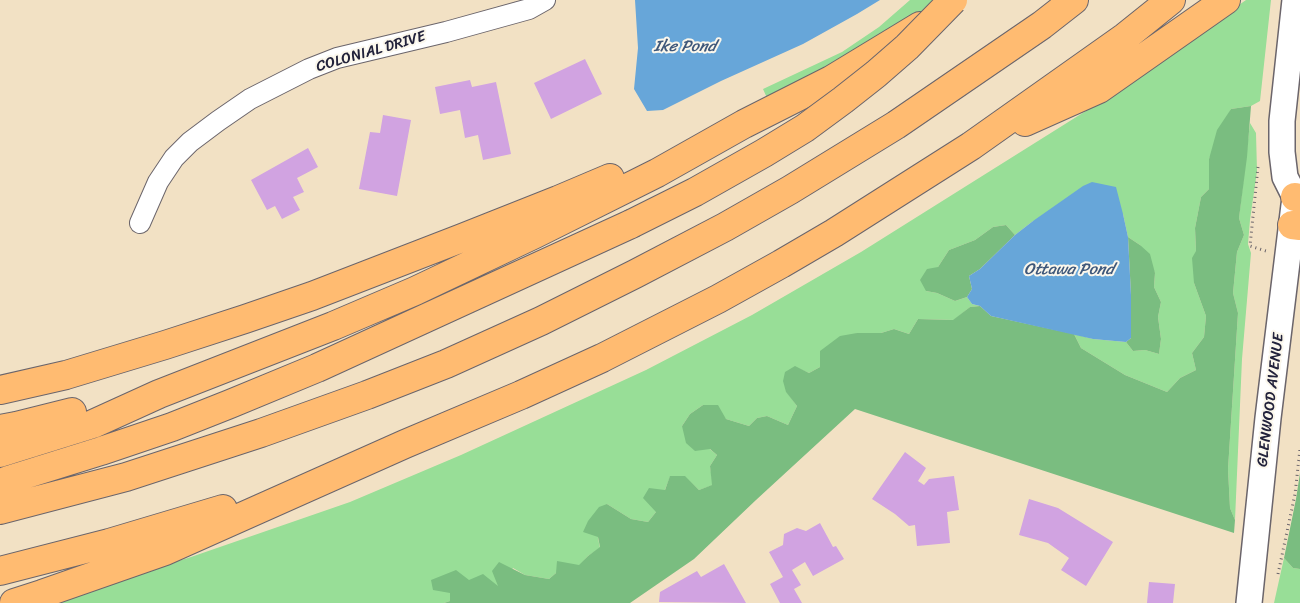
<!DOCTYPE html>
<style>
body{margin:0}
canvas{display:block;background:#f2e1c4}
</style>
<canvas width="1300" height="603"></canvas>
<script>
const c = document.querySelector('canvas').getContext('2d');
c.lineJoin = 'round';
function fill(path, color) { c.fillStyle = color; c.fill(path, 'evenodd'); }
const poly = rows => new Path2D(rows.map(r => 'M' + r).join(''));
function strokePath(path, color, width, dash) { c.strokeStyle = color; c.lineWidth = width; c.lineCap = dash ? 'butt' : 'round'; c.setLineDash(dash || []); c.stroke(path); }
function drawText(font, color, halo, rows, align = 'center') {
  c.font = font + ' Sriracha,sans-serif'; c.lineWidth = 4; c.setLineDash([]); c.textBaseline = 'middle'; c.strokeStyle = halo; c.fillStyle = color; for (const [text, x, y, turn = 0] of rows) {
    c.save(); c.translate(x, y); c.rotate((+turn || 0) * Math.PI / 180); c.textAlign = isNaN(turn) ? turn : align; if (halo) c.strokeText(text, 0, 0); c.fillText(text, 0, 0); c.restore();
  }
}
fill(poly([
 [910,0,935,0,914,22,767,98,763,89,842,52,879,27],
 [1246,0,1271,0,1260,101,1251,106,1231,109,1209,159,1209,189,1201,197,1195,228,1196,251,1194,283,1206,316,1204,337,1192,353,1196,370,1180,378,1167,392,1125,375,1081,348,1074,334,1093,339,1126,342,1133,351,1145,350,1159,354,1161,339,1158,317,1161,302,1154,287,1155,273,1140,245,1128,237,1123,214,1033,221,1015,235,1006,225,993,227,975,240,949,250,938,267,926,291,937,293,955,301,967,297,972,304,980,306,970,307,954,320,918,319,909,334,894,329,881,333,857,333,820,367,809,373,795,367,786,391,797,406,788,425,767,416,757,418,749,426,726,419,703,405,690,414,682,426,717,455,710,466,713,485,699,490,684,476,670,477,656,512,648,522,631,519,607,504,598,538,600,548,588,556,579,566,556,573,549,579,525,575,513,568,499,587,450,593,450,601,444,603,45,603,191,557,350,502,461,455,646,370,752,315,861,252,1097,104],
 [1250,123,1256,133,1257,171,1250,220,1248,244,1251,253,1242,359,1235,520,1230,508,1228,469,1238,313,1233,293,1237,252,1244,235,1239,218],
 [1284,558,1293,568,1300,569,1300,603,1274,603]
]), '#98de97');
fill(poly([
 [1251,106,1247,157,1239,218,1244,235,1237,252,1233,293,1238,313,1228,469,1230,508,1235,520,1234,533,855,409,756,500,694,559,630,603,444,603,450,601,450,593,433,590,431,580,456,570,469,580,483,574,498,586,492,571,499,562,525,575,549,579,556,573,557,561,579,565,588,556,600,547,598,537,583,532,588,521,599,507,607,504,631,519,648,522,656,512,643,498,649,488,665,490,670,476,685,476,699,490,712,485,710,466,717,455,710,449,695,451,686,443,682,426,690,414,703,405,718,405,726,419,749,426,757,418,767,416,788,425,797,406,786,392,783,381,785,372,795,366,809,373,820,367,820,351,840,336,857,333,881,333,894,329,909,334,918,319,953,320,970,307,980,306,991,316,1074,334,1081,348,1125,375,1167,392,1180,378,1196,370,1192,353,1204,337,1206,316,1194,283,1192,258,1196,251,1195,228,1201,197,1209,189,1209,159,1217,130,1231,109],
 [1006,225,1015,235,980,269,969,276,972,289,967,297,955,301,937,293,926,291,920,280,927,269,938,267,949,250,975,240,993,227],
 [1128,237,1140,245,1150,254,1155,273,1154,287,1161,302,1158,317,1161,339,1159,354,1145,350,1133,351,1126,342,1131,338,1131,295],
 [1300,473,1300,569,1293,568,1284,558,1296,499]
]), '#7abd80');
fill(poly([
 [635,0,880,0,857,14,803,44,721,81,663,110,647,111,634,89,638,48],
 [1092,182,1116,187,1123,214,1128,237,1131,295,1131,338,1126,342,1093,339,991,316,980,306,972,304,967,297,972,289,969,276,980,269,1015,235,1033,221,1083,186]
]), '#67a6d9');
fill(poly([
 [585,59,602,94,551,119,534,83],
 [470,80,472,87,496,82,511,154,483,160,478,135,465,138,460,110,440,114,435,87],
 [383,115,411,120,397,196,359,189,370,132,380,133],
 [308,148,318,167,297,178,304,192,293,197,300,210,282,219,275,206,267,210,251,180],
 [905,452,926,468,918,481,924,485,929,479,954,476,959,510,947,512,950,543,917,546,915,525,909,526,895,514,872,499],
 [1029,499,1058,508,1113,542,1086,586,1061,570,1069,558,1048,543,1019,535],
 [820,523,833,547,836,546,844,559,813,576,805,562,792,570,801,585,794,589,802,603,780,603,770,584,783,577,769,552,783,545,784,534,797,528,806,531],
 [724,564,746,603,659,602,660,592,697,571,701,577],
 [1149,582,1175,584,1173,603,1147,603]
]), '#d1a3e1');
const minor = poly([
 [140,223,158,182,174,158,190,142,218,121,250,99,309,69,337,58,446,32,529,9,545,0]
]);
const tertiary = poly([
 [1295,197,1285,177,1282,152,1282,121,1295,0],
 [1249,603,1268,418,1294,205]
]);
const motorway = poly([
 [1025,122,1099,89,1226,0],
 [1295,197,1300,198],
 [1292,225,1300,226],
 [0,390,66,375,165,345,245,319,312,296,462,238,558,200,610,178],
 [0,429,16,426,72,412],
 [0,453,93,424,159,394,333,326,415,291,535,234,657,173,744,124,831,80,920,26],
 [0,484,8,480,101,451,172,427,230,404,317,368,631,224],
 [0,510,126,477,261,433,367,395,446,364,541,321,635,274,725,227,790,190,896,125,1042,25,1074,0],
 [0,571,109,543,223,509],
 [14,603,42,594,165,551,405,444,521,395,602,358,718,299,781,264,834,233,971,146,1125,37,1171,0]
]);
strokePath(minor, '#6b656b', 22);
strokePath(tertiary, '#6b656b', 28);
strokePath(motorway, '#6b656b', 30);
strokePath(poly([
 [1258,167,1250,246,1266,251],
 [1278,574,1295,494,1300,449]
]), '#6b656b', 3, [1, 4]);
strokePath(minor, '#fff', 20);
strokePath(tertiary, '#fff', 25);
strokePath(motorway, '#ffbb71', 28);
const motorwayBridge = poly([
 [631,224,695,192,764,153,805,128,843,100,876,74,907,47,953,0]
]);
strokePath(motorwayBridge, '#6b656b', 30, []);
strokePath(motorwayBridge, '#ffbb71', 28);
drawText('15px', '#22223b', '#fbf7ec', [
 ["COLONIAL DRIVE",371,52,-16],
 ["GLENWOOD AVENUE",1271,400,-83]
]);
drawText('italic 16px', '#3e577a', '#fbf7ec', [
 ["Ike Pond",685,47],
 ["Ottawa Pond",1069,270]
]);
</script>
